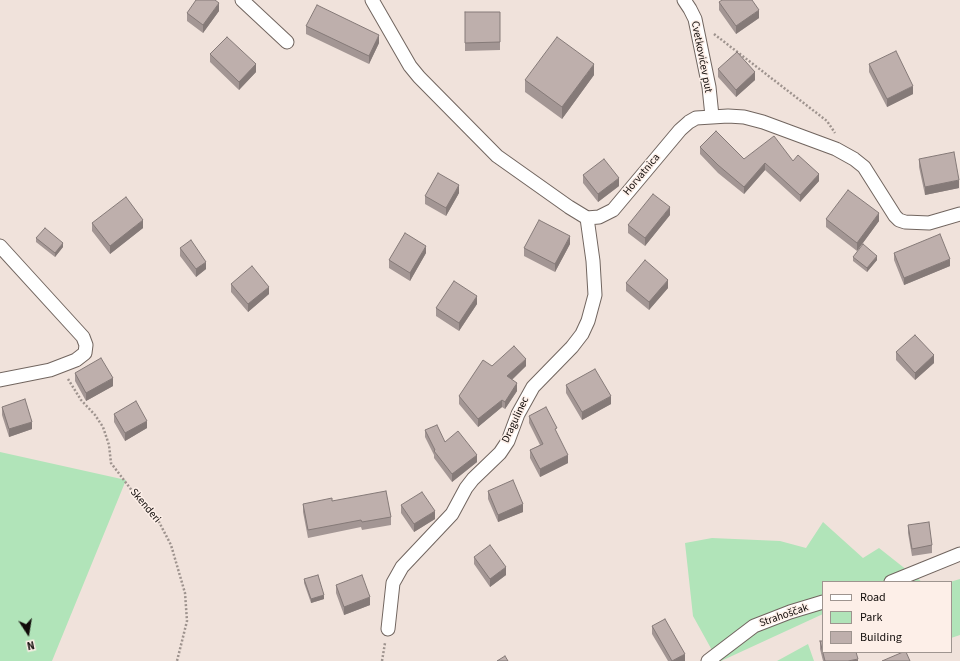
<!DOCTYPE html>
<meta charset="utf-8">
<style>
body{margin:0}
#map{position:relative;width:960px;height:661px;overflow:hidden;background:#f0e2db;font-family:"Source Sans 3",sans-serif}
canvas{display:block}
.legend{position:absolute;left:822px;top:581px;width:130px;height:72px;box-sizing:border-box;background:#fdefe8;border:1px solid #9e948f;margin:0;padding:5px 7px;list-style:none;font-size:12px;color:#100b09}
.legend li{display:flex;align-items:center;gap:8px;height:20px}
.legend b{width:20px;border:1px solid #9e948f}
.north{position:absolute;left:8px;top:613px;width:40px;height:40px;-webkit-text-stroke:3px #fdefe8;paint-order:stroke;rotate:168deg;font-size:11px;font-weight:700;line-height:16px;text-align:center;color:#100b09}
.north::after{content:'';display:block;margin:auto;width:14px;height:18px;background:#100b09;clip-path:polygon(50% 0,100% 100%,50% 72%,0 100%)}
</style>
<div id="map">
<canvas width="960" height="661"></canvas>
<ul class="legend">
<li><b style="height:5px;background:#fff"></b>Road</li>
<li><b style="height:11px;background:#b1e4b9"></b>Park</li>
<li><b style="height:11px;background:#beafac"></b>Building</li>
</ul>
<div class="north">N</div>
</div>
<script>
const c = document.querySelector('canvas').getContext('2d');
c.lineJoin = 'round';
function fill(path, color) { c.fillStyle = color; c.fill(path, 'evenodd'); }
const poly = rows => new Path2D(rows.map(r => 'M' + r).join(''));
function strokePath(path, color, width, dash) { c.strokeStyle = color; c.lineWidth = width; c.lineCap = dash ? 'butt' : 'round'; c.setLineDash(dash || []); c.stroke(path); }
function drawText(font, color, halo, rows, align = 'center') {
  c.font = font + ' "Source Sans 3",sans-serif'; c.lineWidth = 3; c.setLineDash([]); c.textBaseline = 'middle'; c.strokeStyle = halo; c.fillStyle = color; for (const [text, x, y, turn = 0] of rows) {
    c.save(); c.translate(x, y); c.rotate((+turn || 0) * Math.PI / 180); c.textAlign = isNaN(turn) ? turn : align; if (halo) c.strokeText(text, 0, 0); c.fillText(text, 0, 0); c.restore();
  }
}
fill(poly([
 [0,452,126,480,52,661,0,661],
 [823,522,863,558,879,548,922,582,823,582,823,614,721,661,718,661,693,616,685,543,712,538,780,541,806,548],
 [960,579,960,635,951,638,950,582],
 [808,644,814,661,777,661]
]), '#b1e4b9');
const minor = poly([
 [242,0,287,42],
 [372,0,410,66,419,77,497,156,569,207,587,218,599,217,613,210,680,130,689,122,696,118,728,116,744,117,763,122,836,149,854,159,864,167,895,216,899,220,905,222,929,223,960,214],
 [684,0,690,9,695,19,709,87,712,116],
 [0,246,83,337,86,345,85,353,76,360,50,370,0,380],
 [891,582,960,554],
 [388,629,393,583,402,567,452,514,466,488,473,479,500,453,508,441,518,414,533,387,572,347,582,334,588,321,595,295,593,261,587,218],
 [708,661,754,626,790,612,823,602]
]);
strokePath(minor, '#71655f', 15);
strokePath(poly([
 [714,34,827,121,835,133],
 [68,379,81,400,95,415,103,427,109,445,111,463,133,492,158,520,171,545,185,593,187,621,177,661],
 [382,661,385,643]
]), '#9e938e', 2.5, [2, 2]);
strokePath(minor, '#fff', 13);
fill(poly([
 [719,2,759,18,736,34,719,10],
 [219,11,203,33,187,21,187,13],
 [465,12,500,12,500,50,465,51],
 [306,26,379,43,369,64,306,34],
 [210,54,256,72,239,90,210,62],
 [869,64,913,94,887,107,869,72],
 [718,69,755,80,736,97,718,77],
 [594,75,562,119,525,92,525,80],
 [700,147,744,159,793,161,819,181,800,202,765,170,744,194,718,173,700,154],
 [919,159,959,188,925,195,919,167],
 [583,175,619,186,598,202,583,183],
 [459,193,446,216,425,204,425,196],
 [670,215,645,246,628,233,628,225],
 [826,219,879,221,857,251,826,227],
 [92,223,143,228,110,254,92,231],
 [36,238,63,247,55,257,36,242],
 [570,244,555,272,524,256,524,248],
 [180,248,206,269,196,277,180,256],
 [426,253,410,281,389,268,389,260],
 [894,253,950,266,904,285,894,260],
 [853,257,877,260,867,272,853,261],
 [626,283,668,288,649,310,626,291],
 [231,284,269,294,248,312,231,292],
 [477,304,459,331,436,316,436,308],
 [896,352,934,363,915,380,896,360],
 [492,366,526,366,512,380,517,391,505,409,502,407,478,427,459,404,459,396],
 [75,373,113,386,86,401,75,381],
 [566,385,611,404,582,420,566,393],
 [2,407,32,429,9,437,2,415],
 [114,414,147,428,125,441,114,422],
 [529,416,557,433,568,463,540,477,530,458,530,450,540,445,529,423],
 [425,430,445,442,477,462,452,482,434,458,434,455,425,437],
 [488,491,523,512,498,522,488,499],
 [332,501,391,517,391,525,362,530,361,527,308,538,303,512,303,504],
 [401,505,435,519,414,532,401,513],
 [908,525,932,545,932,553,912,556,908,533],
 [474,557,506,575,490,587,474,564],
 [304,579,324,599,311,603,304,583],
 [336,585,370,605,344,615,336,593],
 [652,626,685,661,668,661,652,634],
 [820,641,858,661,823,661,820,649]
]), '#a39694');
fill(poly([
 [219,3,219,11,203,33,203,25],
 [759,10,759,18,736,34,736,26],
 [379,35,379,43,369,64,369,56],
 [256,64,256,72,239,90,239,82],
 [594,64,594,75,562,119,562,107],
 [755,72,755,80,736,97,736,90],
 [913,86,913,94,887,107,887,99],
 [765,163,765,170,744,194,744,187],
 [819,174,819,181,800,202,800,195],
 [619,178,619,186,598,202,598,194],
 [959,180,959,188,925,195,925,187],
 [459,185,459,193,446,216,446,208],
 [670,207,670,215,645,246,645,238],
 [879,213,879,221,857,251,857,243],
 [143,220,143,228,110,254,110,246],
 [570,236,570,244,555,272,555,264],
 [63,243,63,247,55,257,55,253],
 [426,246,426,253,410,281,410,273],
 [877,256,877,260,867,272,867,268],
 [950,259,950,266,904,285,904,278],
 [206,262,206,269,196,277,196,269],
 [668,280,668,288,649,310,649,302],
 [269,287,269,294,248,312,248,304],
 [477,296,477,304,459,331,459,323],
 [934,355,934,363,915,380,915,373],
 [526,359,526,366,507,384,507,376],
 [113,378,113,386,86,401,86,393],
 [517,383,517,391,505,409,505,402],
 [611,396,611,404,582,420,582,412],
 [502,400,502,407,478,427,478,419],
 [147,421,147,428,125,441,125,433],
 [32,422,32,429,9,437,9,429],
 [477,455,477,462,452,482,452,474],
 [568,455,568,463,540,477,540,469],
 [523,504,523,512,498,522,498,515],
 [435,511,435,519,414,532,414,524],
 [506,567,506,575,490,587,490,579],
 [324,595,324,599,311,603,311,599],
 [370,597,370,605,344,615,344,607],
 [685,654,685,661,672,661],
 [858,659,858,661,848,661]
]), '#857a78');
const building = poly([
 [196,0,215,0,219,3,203,25,187,13,196,0],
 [722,0,752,0,759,10,736,26,719,2,722,0],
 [317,5,379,35,369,56,306,26,317,5],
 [465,12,500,12,500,42,465,43,465,12],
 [227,37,256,64,239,82,210,54,227,37],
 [557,37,594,64,562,107,525,80,557,37],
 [896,51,913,86,887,99,869,64,896,51],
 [737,52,755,72,736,90,718,69,737,52],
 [716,131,744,159,774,136,793,161,798,155,819,174,800,195,765,163,744,187,718,165,700,147,716,131],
 [954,152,959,180,925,187,919,159,954,152],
 [604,159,619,178,598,194,583,175,604,159],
 [438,173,459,185,446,208,425,196,438,173],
 [848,190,879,213,857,243,826,219,848,190],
 [653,194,670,207,645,238,628,225,653,194],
 [126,197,143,220,110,246,92,223,126,197],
 [539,220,570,236,555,264,524,248,539,220],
 [45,228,63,243,55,253,36,238,45,228],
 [405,233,426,246,410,273,389,260,405,233],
 [940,234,950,259,904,278,894,253,940,234],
 [191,240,206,262,196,269,180,248,191,240],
 [863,244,877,256,867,268,853,257,863,244],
 [645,260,668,280,649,302,626,283,645,260],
 [252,266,269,287,248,304,231,284,252,266],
 [454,281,477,296,459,323,436,308,454,281],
 [915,335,934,355,915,373,896,352,915,335],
 [514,346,526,359,507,376,517,383,505,402,502,400,478,419,459,396,483,360,492,366,514,346],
 [101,358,113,378,86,393,75,373,101,358],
 [595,369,611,396,582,412,566,385,595,369],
 [25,399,32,422,9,429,2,407,25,399],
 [136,401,147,421,125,433,114,414,136,401],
 [546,407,557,428,555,429,568,455,540,469,530,450,543,444,529,416,546,407],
 [437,425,445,442,458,431,477,455,452,474,434,451,435,450,425,430,437,425],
 [513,480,523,504,498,515,488,491,513,480],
 [386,491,391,517,362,522,361,520,308,530,303,504,332,498,332,501,386,491],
 [422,492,435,511,414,524,401,505,422,492],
 [929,522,932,545,912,549,908,525,929,522],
 [490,545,506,567,490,579,474,557,490,545],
 [318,575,324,595,311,599,304,579,318,575],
 [362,575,370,597,344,607,336,585,362,575],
 [665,619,685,654,672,661,652,626,665,619],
 [820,641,823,641,823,652,856,652,858,659,848,661,825,661,820,641],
 [903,652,906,652,910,661,882,661,903,652],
 [505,656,508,661,497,661,505,656]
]);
fill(building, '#beafac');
strokePath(building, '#857a78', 1);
drawText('11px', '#100b09', '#fdefe8', [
 ["Cvetkovićev put",701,57,79],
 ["Horvatnica",642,175,-50],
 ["Dragulinec",516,420,-65],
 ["Skenderi",145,506,50],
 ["Strahoščak",784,616,-19]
]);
</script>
